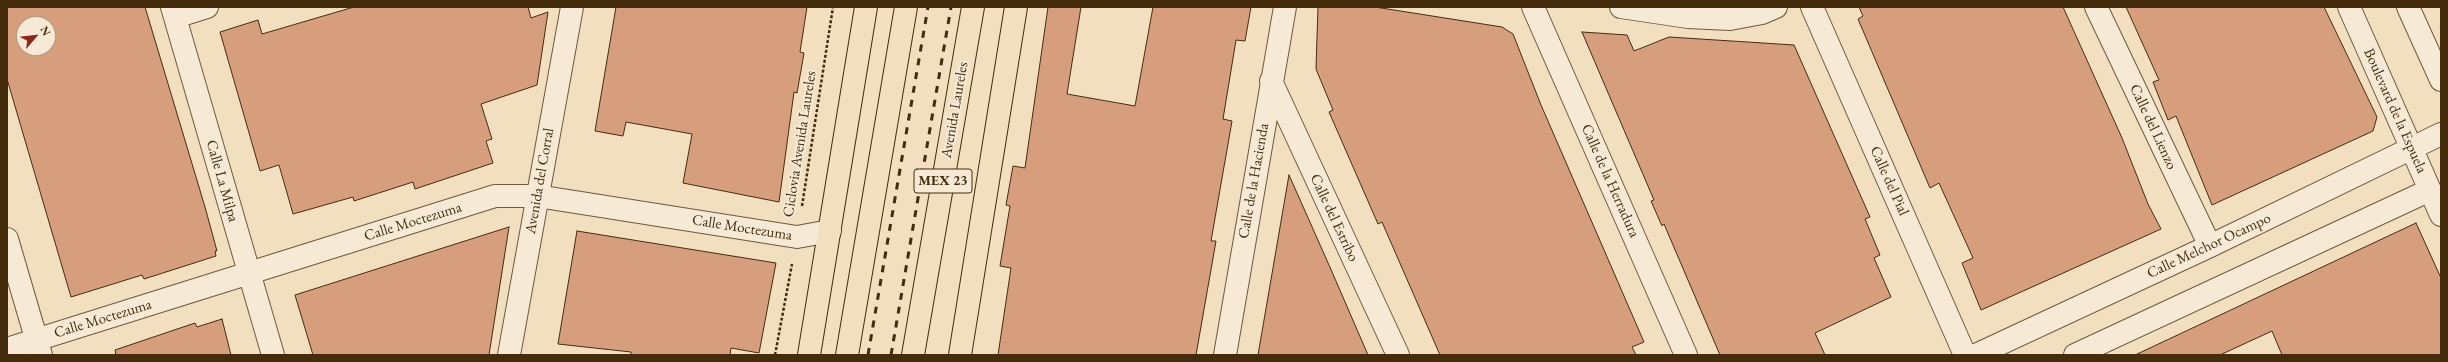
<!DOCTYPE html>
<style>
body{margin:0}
#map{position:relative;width:2448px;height:362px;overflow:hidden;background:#f1dfc0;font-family:"EB Garamond",serif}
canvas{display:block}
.frame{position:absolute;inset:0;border:8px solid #442c0c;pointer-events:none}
.north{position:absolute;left:16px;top:16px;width:40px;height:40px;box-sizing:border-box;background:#f6ead6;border:1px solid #af9e85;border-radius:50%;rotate:62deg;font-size:11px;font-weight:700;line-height:16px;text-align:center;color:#442c0c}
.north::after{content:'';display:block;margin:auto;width:14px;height:18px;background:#8f2418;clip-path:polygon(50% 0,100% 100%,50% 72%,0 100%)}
</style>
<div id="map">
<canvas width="2448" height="362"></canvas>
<div class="frame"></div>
<div class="north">N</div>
</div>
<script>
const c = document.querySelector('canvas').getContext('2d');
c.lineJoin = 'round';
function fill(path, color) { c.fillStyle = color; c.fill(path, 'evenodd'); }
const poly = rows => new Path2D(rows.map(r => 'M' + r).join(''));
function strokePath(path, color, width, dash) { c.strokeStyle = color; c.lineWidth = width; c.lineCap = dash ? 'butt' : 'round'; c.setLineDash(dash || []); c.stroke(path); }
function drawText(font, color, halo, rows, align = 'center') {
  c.font = font + ' "EB Garamond",serif'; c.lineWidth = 4; c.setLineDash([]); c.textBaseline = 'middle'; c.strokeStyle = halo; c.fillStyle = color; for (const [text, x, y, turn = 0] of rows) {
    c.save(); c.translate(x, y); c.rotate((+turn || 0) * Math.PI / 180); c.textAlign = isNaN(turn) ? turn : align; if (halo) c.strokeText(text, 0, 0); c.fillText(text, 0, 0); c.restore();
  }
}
const building = poly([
 [7,7,145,7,205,207,217,251,215,251,216,256,144,279,142,275,71,297,7,79,7,7],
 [24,24,48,24,48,48,24,48,24,24],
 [354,7,528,7,531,18,548,12,537,85,481,104,492,139,486,141,493,163,415,189,413,182,354,201,353,197,293,214,279,165,260,171,220,32,258,20,262,34,354,7],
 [616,7,807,7,800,52,804,53,797,93,794,92,779,202,683,183,692,134,626,122,623,136,595,131,616,7],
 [1048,7,1081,7,1067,94,1135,106,1153,7,1251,7,1245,41,1236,40,1223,119,1232,121,1211,241,1216,241,1196,355,998,355,1011,268,1000,266,1010,206,1006,205,1013,166,1025,168,1048,7],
 [1318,7,1375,7,1502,27,1513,34,1541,105,1644,342,1632,347,1636,355,1440,355,1382,222,1378,224,1329,112,1333,110,1316,69,1318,7],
 [1859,7,2063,7,2122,138,2148,204,2161,229,1981,310,1962,263,1973,258,1939,183,1930,188,1858,19,1863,16,1859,7],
 [2126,7,2324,7,2377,117,2373,131,2212,205,2176,116,2168,120,2153,82,2159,80,2126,7],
 [1582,32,1627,35,1634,51,1669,37,1794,45,1870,217,1865,219,1880,255,1874,258,1891,297,1815,333,1825,355,1720,355,1664,224,1662,226,1651,201,1654,200,1582,32],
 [1289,175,1329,265,1368,355,1258,355,1289,175],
 [2416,223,2441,278,2441,355,2282,355,2272,331,2220,355,2135,355,2416,223],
 [509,227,489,355,313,355,295,295,509,227],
 [577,231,776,263,759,353,731,348,730,355,631,355,631,352,558,344,577,231],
 [222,319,231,355,116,355,115,350,195,323,197,327,222,319]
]);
fill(building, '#d79e7d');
strokePath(building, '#442c0c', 1);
const minor = poly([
 [172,7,273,355],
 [1533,7,1686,355],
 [1621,7,1688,17,1730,19,1762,13,1776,7],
 [1812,7,1965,355],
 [2096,7,2210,246],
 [2349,7,2441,215],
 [2408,7,2441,80],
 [175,17,207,7],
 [1271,81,1398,355],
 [7,239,41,355],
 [7,349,495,196,537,196,797,237,830,231],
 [509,355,572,7],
 [1225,355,1285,7],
 [1976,355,2210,246,2441,134],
 [2075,355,2430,190]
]);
const major = poly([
 [809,355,866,7],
 [847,355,906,7],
 [913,355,973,7],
 [960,355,1016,7]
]);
strokePath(minor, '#6f5939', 24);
strokePath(major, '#442c0c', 24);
strokePath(poly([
 [802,206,833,7],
 [775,355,792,264]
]), '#442c0c', 2.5, [3, 2]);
strokePath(minor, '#f6ead6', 22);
strokePath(major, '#f1dfc0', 22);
strokePath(poly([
 [868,355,928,7],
 [891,355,951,7]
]), '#442c0c', 3, [7, 7]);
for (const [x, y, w] of [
 [943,181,58]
]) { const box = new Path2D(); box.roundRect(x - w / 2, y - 12, w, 24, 3); c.fillStyle = '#f6ead6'; c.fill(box); strokePath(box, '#442c0c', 1); }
drawText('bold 14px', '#442c0c', null, [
 ["MEX 23",943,181]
]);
drawText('15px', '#442c0c', '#f6ead6', [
 ["Avenida Laureles",955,110,-80],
 ["Boulevard de la Espuela",2395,111,66],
 ["Calle del Lienzo",2153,127,65],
 ["Ciclovia Avenida Laureles",800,144,-81],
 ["Calle La Milpa",222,181,74],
 ["Avenida del Corral",540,181,-80],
 ["Calle de la Hacienda",1254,181,-80],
 ["Calle de la Herradura",1610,181,66],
 ["Calle del Pial",1889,181,66],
 ["Calle del Estribo",1334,218,65],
 ["Calle Moctezuma",413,222,-17],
 ["Calle Moctezuma",742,228,9],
 ["Calle Melchor Ocampo",2209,246,-25],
 ["Calle Moctezuma",103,319,-17]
]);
</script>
